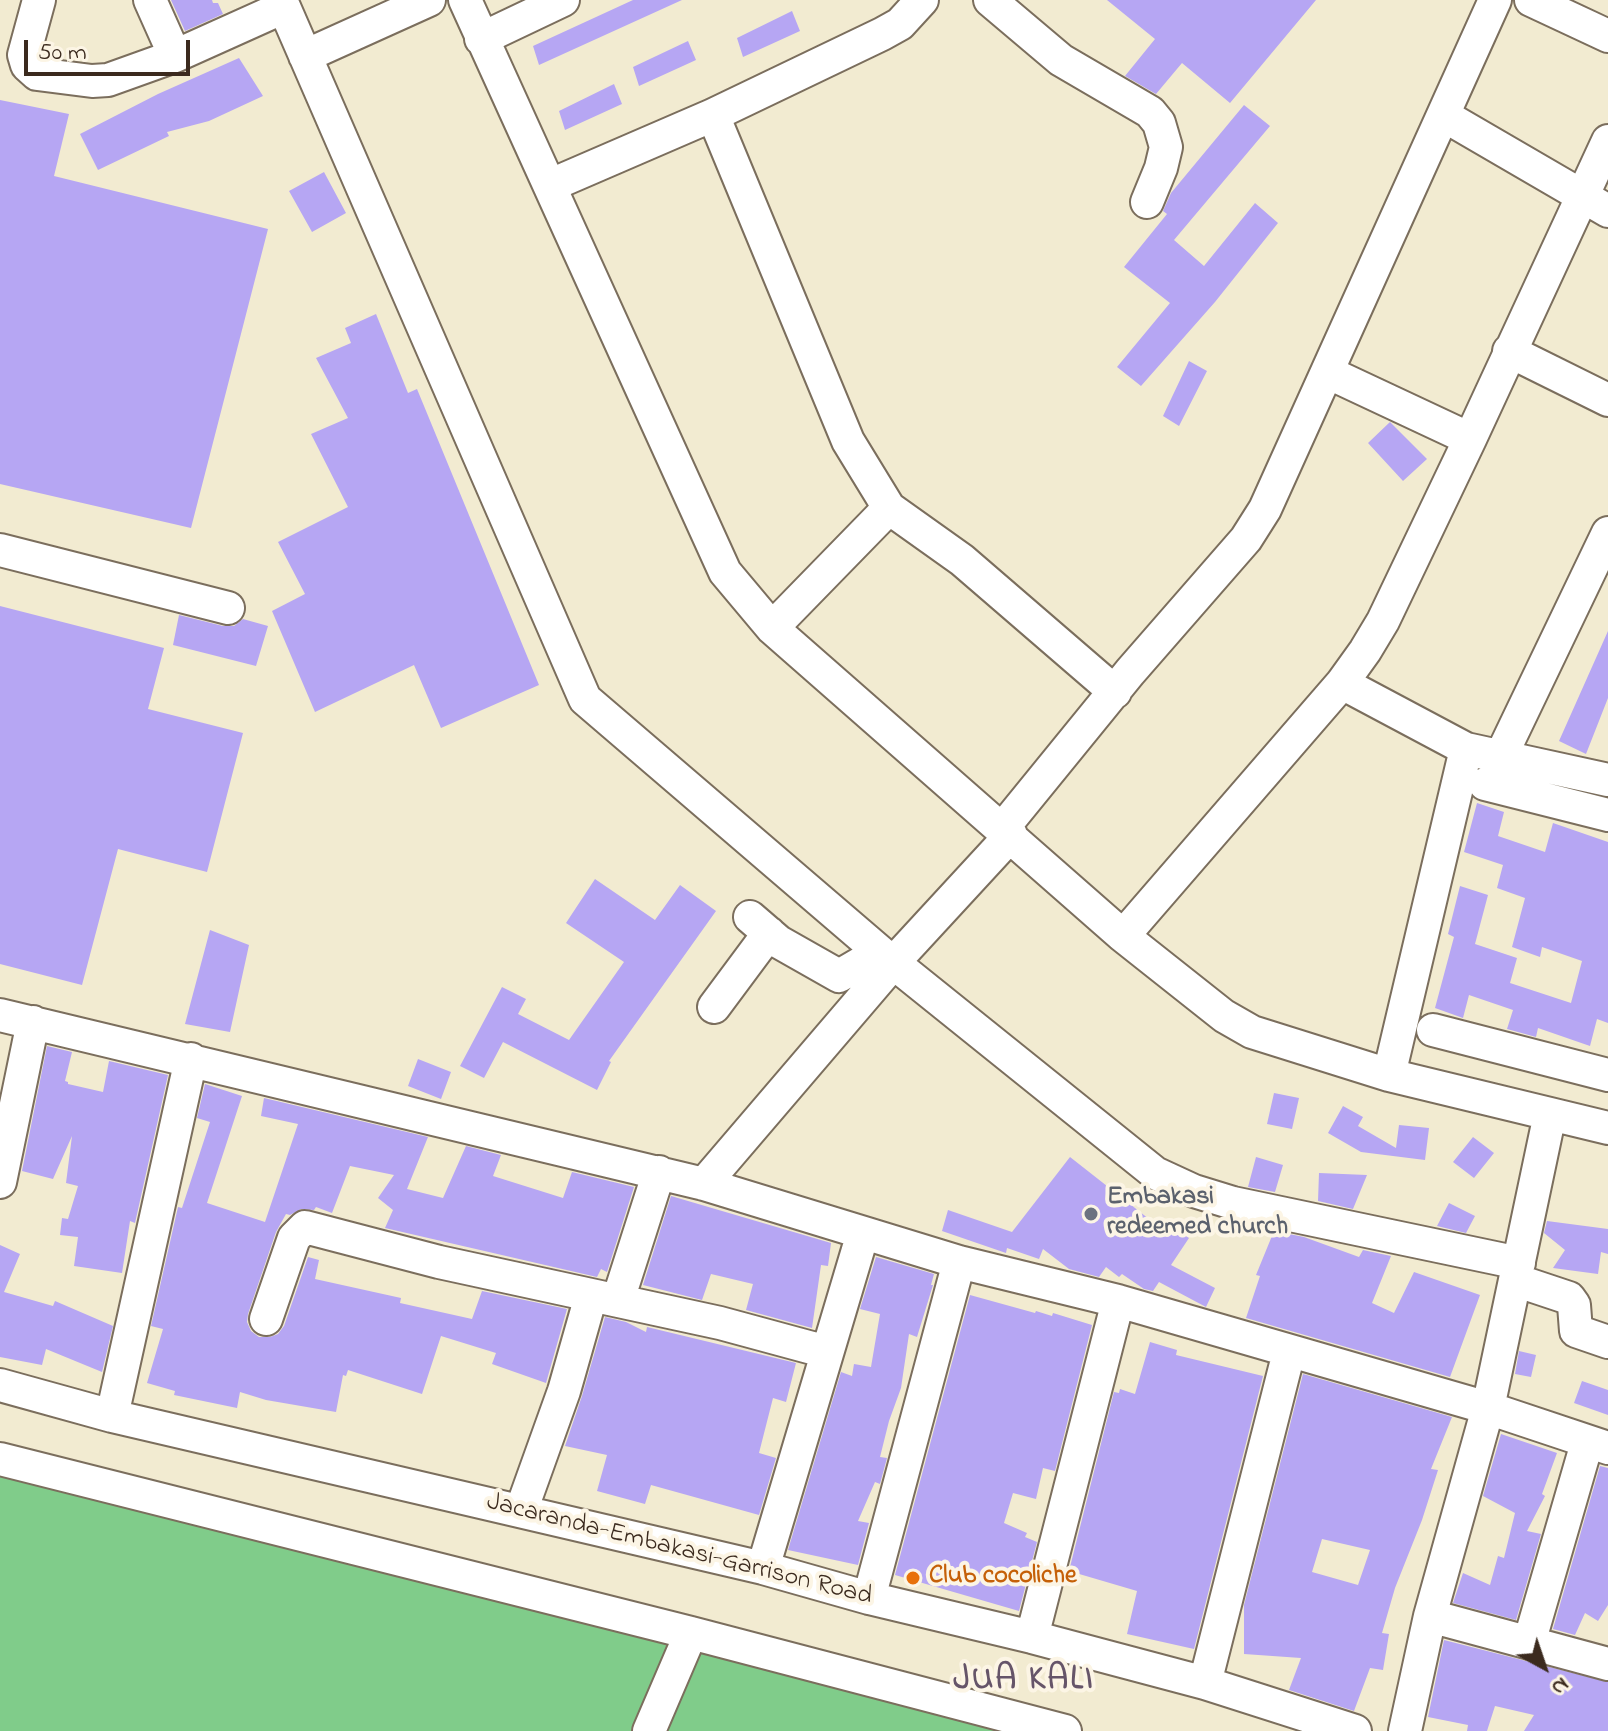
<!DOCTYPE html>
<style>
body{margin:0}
#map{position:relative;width:1608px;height:1731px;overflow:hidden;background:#f2ebd1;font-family:"Indie Flower",sans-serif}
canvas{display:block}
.north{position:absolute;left:1504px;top:1627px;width:80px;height:80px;-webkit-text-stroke:6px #fcf5e5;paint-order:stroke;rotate:140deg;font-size:22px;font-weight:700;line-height:32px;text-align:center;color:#3b2a1e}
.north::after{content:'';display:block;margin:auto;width:28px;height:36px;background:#3b2a1e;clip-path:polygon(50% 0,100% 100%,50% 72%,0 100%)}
.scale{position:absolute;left:24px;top:40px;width:166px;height:36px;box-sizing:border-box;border:4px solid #3b2a1e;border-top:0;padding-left:10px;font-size:24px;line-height:28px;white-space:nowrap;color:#3b2a1e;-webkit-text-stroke:6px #fcf5e5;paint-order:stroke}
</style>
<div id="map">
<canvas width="1608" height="1731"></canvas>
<div class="north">N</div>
<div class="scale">50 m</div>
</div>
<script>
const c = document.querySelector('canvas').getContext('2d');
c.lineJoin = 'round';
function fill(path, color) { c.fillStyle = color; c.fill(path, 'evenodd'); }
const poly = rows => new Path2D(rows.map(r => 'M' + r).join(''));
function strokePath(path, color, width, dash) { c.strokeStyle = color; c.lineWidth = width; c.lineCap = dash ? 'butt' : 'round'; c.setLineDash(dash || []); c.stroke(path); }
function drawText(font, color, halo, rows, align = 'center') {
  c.font = font + ' "Indie Flower",sans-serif'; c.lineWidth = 8; c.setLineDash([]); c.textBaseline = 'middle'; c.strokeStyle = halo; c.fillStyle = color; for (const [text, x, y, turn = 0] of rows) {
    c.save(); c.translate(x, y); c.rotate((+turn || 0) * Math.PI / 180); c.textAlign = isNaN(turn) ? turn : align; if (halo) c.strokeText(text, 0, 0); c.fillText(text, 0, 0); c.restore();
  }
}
fill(poly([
 [0,1469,1030,1731,0,1731]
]), '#80cc8a');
fill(poly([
 [171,0,212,0,213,3,218,3,223,14,185,31],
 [633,0,682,0,539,65,533,46],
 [1107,0,1316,0,1230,103,1182,63,1156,94,1125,76,1155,39],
 [792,11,800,31,743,57,737,38],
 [688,41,696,60,639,86,633,67],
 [239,58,263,96,209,121,167,132,169,136,98,170,80,134,158,94],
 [614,84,622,104,565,130,559,111],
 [0,100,69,114,54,176,268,229,191,528,0,484],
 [1244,105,1270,126,1174,240,1204,266,1255,203,1278,223,1215,302,1141,386,1117,367,1170,303,1124,267,1167,214,1163,211,1171,193],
 [324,172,346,213,312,232,289,191],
 [376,314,408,393,417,389,539,685,441,728,414,665,315,712,272,611,305,594,278,542,348,507,311,434,348,418,316,358,351,343,345,328],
 [1189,361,1207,371,1179,426,1163,416],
 [1390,422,1427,459,1403,481,1368,443],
 [0,606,164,648,148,709,243,733,207,872,118,849,82,985,0,964],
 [179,615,223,626,234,626,243,619,268,626,256,666,173,645],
 [1608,631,1608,698,1586,754,1559,741],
 [1477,803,1504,812,1498,836,1545,852,1553,823,1608,842,1608,1023,1597,1019,1590,1046,1538,1028,1536,1037,1507,1029,1513,1010,1469,995,1463,1018,1435,1008,1454,937,1448,934,1460,886,1488,895,1475,944,1517,958,1510,983,1571,1003,1582,961,1542,947,1540,957,1512,947,1525,898,1497,888,1503,865,1464,852],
 [595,879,655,920,680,885,716,911,609,1061,611,1062,597,1090,503,1042,484,1078,460,1066,502,987,526,999,518,1014,569,1040,624,962,566,923],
 [210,930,249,945,230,1032,185,1024],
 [47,1046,72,1052,65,1081,68,1082,68,1084,103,1092,109,1061,168,1075,135,1223,130,1221,122,1273,74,1266,78,1237,60,1235,62,1218,68,1219,78,1186,66,1183,72,1136,53,1179,22,1171],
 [418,1059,451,1072,441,1099,408,1086],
 [205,1084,242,1096,207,1203,265,1222,298,1124,261,1116,264,1098,428,1137,407,1189,443,1198,466,1146,501,1155,493,1176,563,1198,572,1172,634,1187,607,1272,601,1269,597,1277,385,1228,393,1210,378,1198,394,1175,350,1166,332,1213,316,1207,314,1210,301,1209,290,1215,286,1214,276,1232,248,1314,247,1322,251,1331,259,1337,270,1337,278,1334,284,1326,308,1257,319,1260,315,1279,401,1298,400,1303,472,1319,482,1291,567,1309,546,1383,492,1364,496,1353,441,1336,422,1394,348,1370,346,1376,343,1375,336,1412,266,1400,240,1392,237,1408,174,1395,175,1391,147,1383,163,1329,151,1326,178,1207,182,1208,210,1122,197,1118],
 [1274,1093,1299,1098,1292,1129,1267,1124],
 [1343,1106,1363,1117,1358,1126,1396,1148,1399,1125,1429,1128,1425,1160,1361,1152,1328,1133],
 [1473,1137,1494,1153,1474,1178,1453,1162],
 [1070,1157,1163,1230,1167,1223,1189,1238,1171,1265,1215,1288,1206,1307,1159,1282,1153,1291,1144,1289,1122,1274,1119,1277,1106,1267,1099,1277,1069,1269,1043,1249,1039,1259,1007,1248,1006,1253,942,1231,948,1210,1012,1232],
 [1256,1157,1283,1165,1275,1192,1248,1187],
 [1319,1173,1367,1175,1353,1209,1318,1201],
 [671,1196,831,1243,828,1266,821,1265,812,1328,746,1310,753,1284,711,1274,702,1300,643,1285],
 [1449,1203,1475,1216,1466,1233,1437,1226],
 [1547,1221,1608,1229,1608,1254,1601,1252,1598,1274,1553,1268,1565,1250,1544,1233],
 [1274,1231,1304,1237,1359,1257,1363,1250,1391,1256,1372,1303,1394,1313,1414,1272,1480,1295,1450,1377,1246,1318,1260,1276,1256,1275],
 [0,1245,20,1254,4,1292,53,1306,55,1301,113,1326,102,1372,46,1349,42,1365,0,1357],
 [876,1257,934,1274,931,1285,933,1285,917,1337,909,1334,901,1388,889,1421,880,1457,887,1458,880,1484,875,1482,858,1521,869,1523,858,1565,788,1550,841,1372,852,1376,854,1364,871,1367,880,1314,860,1309],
 [970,1295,1035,1313,1036,1311,1052,1316,1053,1313,1092,1325,1055,1471,1043,1468,1036,1499,1013,1493,1004,1523,1027,1533,1025,1537,1037,1542,1019,1611,895,1575],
 [605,1317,626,1322,646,1332,647,1327,796,1363,786,1402,773,1398,759,1453,776,1458,759,1515,651,1485,645,1504,597,1491,607,1455,565,1446,582,1396],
 [1150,1342,1177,1350,1176,1355,1263,1376,1194,1649,1127,1634,1137,1591,1069,1571,1114,1392,1119,1393,1120,1389,1135,1394],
 [1519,1351,1536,1355,1531,1377,1515,1374],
 [1303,1374,1452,1417,1431,1469,1438,1470,1422,1520,1395,1588,1382,1633,1389,1634,1383,1670,1370,1668,1354,1711,1289,1690,1301,1658,1244,1654,1244,1605],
 [1322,1539,1370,1550,1358,1585,1312,1572],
 [1582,1381,1608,1390,1608,1415,1574,1403],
 [1501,1434,1557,1453,1542,1494,1545,1496,1527,1531,1541,1534,1516,1620,1453,1603,1463,1573,1490,1585,1498,1556,1504,1558,1515,1513,1483,1496],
 [1600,1466,1608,1468,1608,1605,1598,1621,1585,1613,1575,1635,1553,1629],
 [1444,1640,1608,1682,1608,1731,1524,1731,1534,1715,1495,1706,1487,1731,1467,1731,1468,1725,1428,1717]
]), '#b6a6f3');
const minor = poly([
 [39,0,24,55,27,65,37,74,92,81,108,80,175,56,284,7],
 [150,0,175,56],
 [281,0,585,699,880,952,1155,1173,1194,1191,1233,1203,1519,1263],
 [465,0,725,572,772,628,1123,936,1224,1016,1252,1032,1389,1075,1608,1128],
 [990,0,1061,60,1150,112,1159,123,1166,147,1161,168,1147,202],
 [1531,0,1608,36],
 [481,39,563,0],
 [305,56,429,0],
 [713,115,848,441,889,508,962,560,1115,692],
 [1443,115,1608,211],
 [551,185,713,115,882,34,900,24,922,0],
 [1509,351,1608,400],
 [1327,372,1470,439],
 [0,550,228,608],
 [772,628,889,508],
 [1342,683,1466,749,1608,780],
 [1501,756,1608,533],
 [1485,784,1608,815],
 [1003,828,1130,672,1246,539,1265,509,1495,0],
 [750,917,779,942,839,976,880,952],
 [1123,936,1342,683,1365,651,1383,621,1470,439,1608,141],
 [714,1007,769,933],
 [0,1015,704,1184,959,1262,1118,1301,1488,1408,1608,1448],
 [1433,1030,1608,1075],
 [1389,1075,1466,749],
 [0,1182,33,1022],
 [704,1184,893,963,1011,835],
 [1515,1280,1569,1298,1574,1305,1576,1331,1608,1342],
 [618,1300,659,1172],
 [266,1319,294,1238,305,1227,439,1262,720,1323,827,1352],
 [0,1385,112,1416,763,1568,869,1598,1032,1637,1205,1683,1355,1731],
 [112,1416,191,1059],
 [0,1459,691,1633,1065,1731],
 [521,1511,564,1391,591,1296],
 [763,1568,863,1233],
 [869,1598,959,1262],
 [1430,1616,1608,1664],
 [1032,1637,1118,1301],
 [1529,1643,1587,1443],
 [1205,1683,1289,1352],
 [649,1731,691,1633],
 [1405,1731,1430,1616,1488,1408,1550,1114]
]);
strokePath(minor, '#7b6e5d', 36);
strokePath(minor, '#fff', 32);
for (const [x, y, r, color] of [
 [1091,1214,8,"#6b7280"],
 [913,1578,8,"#e8710a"]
]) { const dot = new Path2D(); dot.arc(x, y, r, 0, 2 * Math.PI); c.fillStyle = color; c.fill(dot); strokePath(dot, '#fcf5e5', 3); }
drawText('bold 26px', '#5b616d', '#fcf5e5', [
 ["Embakasi",1107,1199],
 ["redeemed church",1107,1229]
], 'left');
drawText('26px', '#3b2a1e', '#fcf5e5', [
 ["Jacaranda-Embakasi-Garrison Road",679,1551,14]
]);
drawText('bold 26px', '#c56008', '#fcf5e5', [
 ["Club cocoliche",929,1578]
], 'left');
c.letterSpacing = '2px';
drawText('bold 34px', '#665569', '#fcf5e5', [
 ["JUA KALI",1024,1682]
]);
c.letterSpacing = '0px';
</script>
